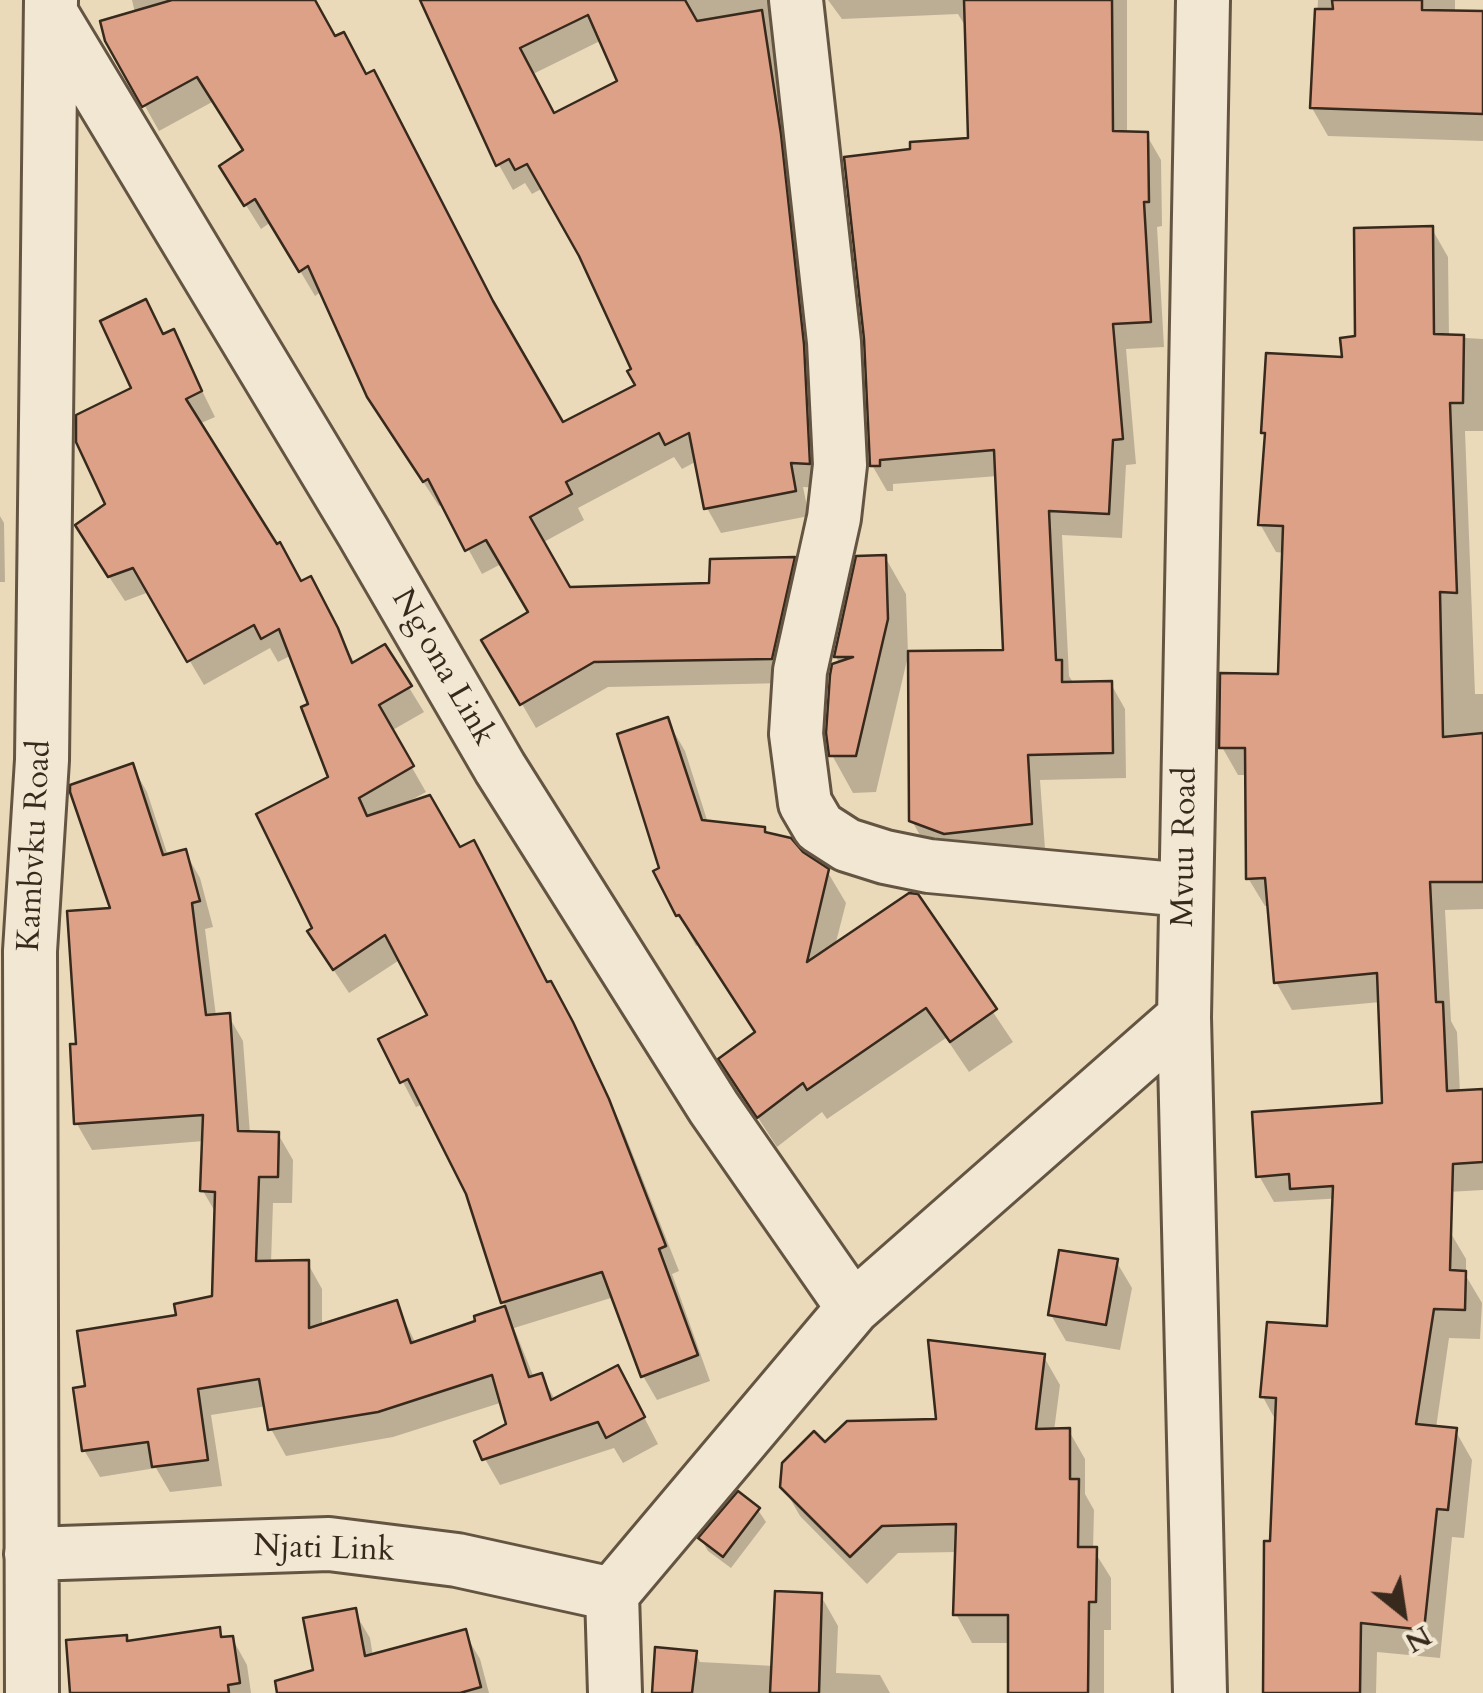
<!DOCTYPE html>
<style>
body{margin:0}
#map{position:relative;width:1483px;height:1693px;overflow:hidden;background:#eadab9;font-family:Cardo,serif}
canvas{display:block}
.north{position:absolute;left:1353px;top:1563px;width:100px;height:100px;-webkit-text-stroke:8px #f1e7d2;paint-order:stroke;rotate:150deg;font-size:28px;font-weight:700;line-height:40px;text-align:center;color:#37291c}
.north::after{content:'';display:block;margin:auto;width:35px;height:45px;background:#37291c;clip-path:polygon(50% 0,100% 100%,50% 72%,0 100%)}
</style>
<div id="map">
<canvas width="1483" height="1693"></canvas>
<div class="north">N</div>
</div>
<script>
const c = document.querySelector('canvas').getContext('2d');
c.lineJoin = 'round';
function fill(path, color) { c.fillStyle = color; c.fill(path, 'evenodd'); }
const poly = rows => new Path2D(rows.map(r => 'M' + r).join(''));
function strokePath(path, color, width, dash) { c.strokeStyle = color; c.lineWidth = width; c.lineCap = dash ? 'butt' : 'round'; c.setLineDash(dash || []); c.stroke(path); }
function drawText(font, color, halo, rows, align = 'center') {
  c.font = font + ' Cardo,serif'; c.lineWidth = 8; c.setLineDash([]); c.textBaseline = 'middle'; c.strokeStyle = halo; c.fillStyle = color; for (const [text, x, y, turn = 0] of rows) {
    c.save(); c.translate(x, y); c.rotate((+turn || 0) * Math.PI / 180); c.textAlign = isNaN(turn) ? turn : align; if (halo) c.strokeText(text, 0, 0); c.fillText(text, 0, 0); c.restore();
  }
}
fill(poly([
 [132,0,312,0,562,426,638,386,635,370,582,255,543,188,532,194,525,183,513,190,499,165,423,0,795,0,794,162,823,488,803,487,809,516,721,533,707,508,697,461,682,469,674,457,578,508,584,520,542,543,569,589,711,585,793,560,808,584,786,683,608,687,536,728,485,641,531,612,503,563,482,574,443,503,439,506,384,422,322,291,315,296,271,222,261,229,237,191,245,152,214,101,159,131,108,40,135,13],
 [602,40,620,82,554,116,533,74],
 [828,0,1127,0,1127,134,1146,134,1161,160,1162,226,1157,227,1164,347,1126,349,1136,464,1126,465,1122,538,1062,535,1069,676,1074,684,1111,684,1125,709,1126,778,1040,780,1045,849,960,858,926,846,912,821,908,656,876,792,853,793,832,755,840,664,836,657,885,557,906,594,908,654,1005,653,998,476,893,484,893,491,887,491,872,465,970,140,967,24,964,24,958,14,842,19],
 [1318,0,1455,0,1455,13,1483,13,1483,141,1328,136,1312,108],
 [1432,229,1448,257,1449,337,1483,339,1483,431,1465,431,1475,694,1483,694,1483,909,1445,910,1451,1021,1457,1032,1460,1093,1483,1091,1483,1190,1274,1202,1258,1174,1385,1105,1381,1002,1292,1010,1276,982,1270,906,1265,906,1248,878,1248,775,1238,775,1222,747,1280,677,1285,553,1276,552,1260,524,1267,438,1264,432,1344,359],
 [173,332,215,417,199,424,301,584,324,604,355,664,384,647,424,712,391,731,426,792,406,803,460,851,586,1050,622,1127,679,1271,672,1274,710,1381,657,1400,643,1376,614,1297,514,1328,534,1378,541,1376,556,1401,632,1394,658,1444,623,1463,614,1448,500,1485,485,1459,509,1425,500,1403,393,1437,286,1456,271,1429,267,1406,211,1415,222,1486,170,1492,156,1468,100,1477,84,1450,88,1388,179,1317,215,1299,217,1215,203,1191,204,1141,92,1150,77,1124,79,1046,113,911,132,766,147,792,168,856,185,852,200,878,213,927,205,929,216,1016,228,1015,243,1041,250,1134,278,1134,293,1160,292,1203,273,1203,271,1263,307,1262,322,1289,322,1326,396,1303,416,1344,478,1322,477,1318,506,1309,469,1194,423,1104,416,1107,381,1040,431,1016,401,959,349,993,325,957,316,929,331,778,312,705,292,655,278,662,270,648,204,685,149,592,125,601,92,551,108,504,135,389,164,337],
 [0,516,4,523,5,582,0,582],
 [667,720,685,751,708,823,764,830,767,835,827,871,846,903,835,946,916,897,1013,1042,969,1072,946,1038,827,1119,822,1112,777,1147,740,1090,757,1033,699,945,696,946,656,872,662,869],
 [1449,1230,1466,1259,1466,1276,1482,1303,1480,1339,1449,1338,1436,1428,1455,1430,1472,1460,1464,1538,1452,1537,1440,1658,1377,1652,1376,1693,1265,1693,1277,1423,1263,1397,1329,1329],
 [1116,1261,1132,1288,1120,1350,1066,1341,1051,1315],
 [1044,1357,1060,1385,1054,1431,1069,1431,1085,1459,1085,1494,1094,1510,1093,1549,1111,1578,1111,1630,1104,1630,1104,1693,1010,1693,1010,1643,972,1643,956,1614,958,1552,898,1553,867,1584,800,1516,783,1486,825,1445,938,1421],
 [758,1510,766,1522,731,1568,708,1551,701,1539],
 [821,1596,838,1626,836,1673,880,1675,890,1693,654,1693,695,1653,700,1662,774,1666],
 [354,1611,370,1638,373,1657,464,1632,480,1659,489,1693,319,1693],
 [219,1630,225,1639,232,1638,247,1665,251,1693,72,1693,126,1637,129,1643]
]), '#0003');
const building = poly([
 [172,0,315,0,335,36,344,32,366,74,374,70,493,301,563,422,635,385,627,371,631,369,579,256,527,164,515,170,509,159,496,166,420,0,685,0,697,21,762,10,781,134,804,344,810,464,791,463,796,491,704,509,689,433,665,445,659,433,566,482,572,494,530,517,570,587,709,583,710,559,795,557,772,659,594,662,520,705,481,640,528,612,486,540,465,551,428,479,423,482,367,397,308,266,299,272,255,199,244,206,219,166,243,150,197,77,142,107,105,41,100,21,172,0],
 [588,15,617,81,554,113,520,48,588,15],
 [964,0,1112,0,1113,131,1148,132,1149,202,1144,202,1151,322,1113,324,1123,439,1113,440,1109,514,1049,511,1056,660,1062,660,1062,682,1112,681,1113,753,1028,755,1032,824,944,834,909,821,908,651,1003,650,994,450,880,460,880,466,870,466,864,339,844,157,910,149,910,142,968,138,964,0],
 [1332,0,1422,0,1422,10,1483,11,1483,114,1310,108,1315,9,1333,9,1332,0],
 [1433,226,1434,334,1464,335,1463,403,1450,403,1457,593,1440,592,1443,737,1483,733,1483,882,1430,882,1436,1002,1443,1002,1447,1091,1483,1089,1483,1162,1453,1164,1450,1270,1466,1271,1465,1310,1434,1309,1416,1424,1457,1428,1448,1510,1437,1509,1424,1630,1361,1623,1360,1693,1263,1693,1264,1541,1270,1541,1276,1398,1260,1397,1267,1322,1327,1326,1333,1186,1290,1189,1289,1174,1256,1177,1252,1112,1382,1103,1377,973,1274,983,1265,878,1246,879,1245,748,1219,748,1220,673,1278,674,1283,526,1258,525,1265,433,1261,433,1266,353,1342,357,1340,338,1355,336,1354,228,1433,226],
 [146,299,163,334,174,329,202,391,186,399,277,544,280,542,301,581,311,576,338,628,352,663,385,644,412,686,379,705,414,766,359,798,367,816,430,795,460,847,474,840,547,982,551,981,573,1022,609,1099,666,1246,659,1249,698,1355,641,1377,602,1272,501,1303,466,1194,408,1079,400,1083,378,1039,427,1015,385,935,333,970,307,931,312,928,256,814,328,777,301,707,308,704,279,629,261,639,254,625,187,662,133,568,108,577,75,525,105,504,76,442,76,415,131,388,100,321,146,299],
 [886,555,888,619,856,756,829,756,826,733,830,675,832,664,853,657,834,657,856,556,886,555],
 [668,717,702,820,765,827,765,832,791,838,803,852,829,869,807,962,909,893,918,894,997,1009,950,1042,926,1008,807,1090,803,1083,757,1118,718,1059,755,1032,679,915,676,916,653,871,659,868,617,734,668,717],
 [133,763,163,855,186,849,200,901,192,903,206,1015,230,1013,238,1131,279,1132,278,1177,259,1177,256,1261,309,1260,309,1328,397,1300,411,1343,475,1321,474,1316,505,1306,529,1377,542,1373,551,1400,618,1365,645,1417,606,1438,598,1422,482,1460,474,1441,506,1424,492,1375,378,1412,268,1430,259,1379,198,1389,208,1460,152,1467,148,1442,82,1451,73,1388,85,1386,77,1331,176,1315,174,1304,212,1296,215,1192,200,1191,203,1115,74,1124,70,1044,76,1044,67,911,110,908,70,792,70,785,133,763],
 [1059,1250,1118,1259,1106,1325,1048,1315,1059,1250],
 [928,1340,1045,1354,1036,1429,1070,1428,1070,1479,1079,1479,1078,1547,1097,1547,1096,1602,1089,1602,1088,1693,1008,1693,1008,1615,953,1615,956,1524,882,1526,850,1557,780,1487,782,1463,814,1431,825,1442,847,1421,936,1419,928,1340],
 [738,1491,760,1508,723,1557,698,1538,738,1491],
 [775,1591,822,1593,819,1693,770,1693,775,1591],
 [356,1608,365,1656,466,1629,481,1687,460,1693,277,1693,275,1681,313,1670,303,1618,356,1608],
 [220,1627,221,1637,233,1636,240,1683,228,1685,229,1693,70,1693,66,1640,127,1635,127,1641,220,1627],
 [655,1647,697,1651,692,1693,652,1693,655,1647]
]);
fill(building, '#dda188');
strokePath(building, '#37291c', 2.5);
const street = poly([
 [796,0,834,342,840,465,834,518,800,671,796,734,805,803,819,827,847,845,885,857,929,866,1185,890],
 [52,15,363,532,500,768,714,1108,853,1308],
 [31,1554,329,1544,457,1560,612,1594],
 [612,1594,853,1308,1184,1017],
 [612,1594,615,1693],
 [32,1693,30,951,42,760,51,0],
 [1200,1693,1184,1017,1203,0]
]);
strokePath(street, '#645543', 58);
strokePath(street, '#f1e7d2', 52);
drawText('32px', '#37291c', '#f1e7d2', [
 ["Ng'ona Link",442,668,60],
 ["Kambvku Road",36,846,-87],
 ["Mvuu Road",1186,847,-89],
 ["Njati Link",324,1550,2]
]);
</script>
